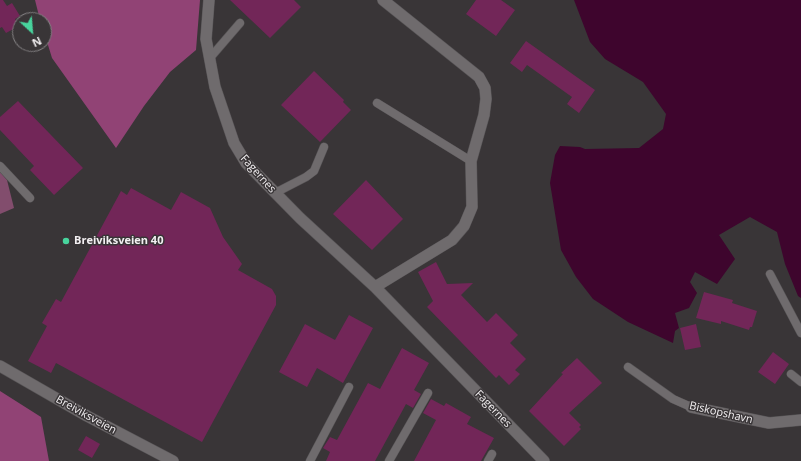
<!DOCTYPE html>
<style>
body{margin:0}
#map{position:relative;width:801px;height:461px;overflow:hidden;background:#393537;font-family:"Open Sans",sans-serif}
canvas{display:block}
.north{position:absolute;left:12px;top:12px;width:40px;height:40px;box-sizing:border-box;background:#393537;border:1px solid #838082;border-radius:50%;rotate:154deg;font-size:11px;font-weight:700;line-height:16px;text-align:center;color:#f3f0f2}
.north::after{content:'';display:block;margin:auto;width:14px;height:18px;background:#48d49d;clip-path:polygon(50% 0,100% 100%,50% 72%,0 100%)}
</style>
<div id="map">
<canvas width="801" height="461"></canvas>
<div class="north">N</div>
</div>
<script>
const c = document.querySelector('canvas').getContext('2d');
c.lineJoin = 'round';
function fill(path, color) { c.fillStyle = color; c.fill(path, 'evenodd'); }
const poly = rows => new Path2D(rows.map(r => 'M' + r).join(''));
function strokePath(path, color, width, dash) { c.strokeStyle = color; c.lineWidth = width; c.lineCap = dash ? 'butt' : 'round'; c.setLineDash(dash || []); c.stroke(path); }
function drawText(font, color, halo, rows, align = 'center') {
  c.font = font + ' "Open Sans",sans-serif'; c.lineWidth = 3; c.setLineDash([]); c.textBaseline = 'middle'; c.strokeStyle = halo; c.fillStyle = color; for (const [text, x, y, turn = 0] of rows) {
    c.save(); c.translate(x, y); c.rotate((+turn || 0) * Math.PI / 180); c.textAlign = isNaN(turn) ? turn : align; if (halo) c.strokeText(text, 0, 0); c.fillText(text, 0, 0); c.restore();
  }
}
fill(poly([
 [0,172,7,180,14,208,0,214]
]), '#824d6d');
fill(poly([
 [35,0,200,0,196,50,170,72,144,106,116,148,52,58,44,32,44,20,40,20],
 [0,391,41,417,49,461,0,461]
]), '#914375');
fill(poly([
 [574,0,801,0,801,298,798,296,785,264,777,232,750,217,719,235,735,259,717,284,695,272,690,282,697,293,689,308,675,313,679,328,675,331,673,343,628,322,593,299,576,277,561,250,550,183,555,155,560,146,580,147,585,149,639,148,663,129,666,114,643,82,605,59,590,42]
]), '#3e052d');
fill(poly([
 [0,0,3,0,7,6,12,3,20,16,15,19,19,26,6,33,2,27,0,28],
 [230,0,294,0,301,7,270,38],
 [476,0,501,0,515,10,496,36,466,14],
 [526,41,595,90,579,113,567,104,572,97,527,65,522,72,510,63],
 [314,71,344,100,343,102,351,110,320,142,281,105],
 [18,101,83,168,54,195,30,170,34,166,0,130,0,117],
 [366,180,403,219,372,250,333,214],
 [131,188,171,210,181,192,210,208,223,237,242,264,238,270,272,289,276,296,276,305,202,442,56,363,51,373,28,361,47,326,42,323,56,299,61,302,121,191,127,195],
 [436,262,447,284,473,283,461,295,487,322,496,313,518,335,510,343,526,359,515,370,520,374,509,385,499,375,496,378,427,307,433,301,418,272],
 [704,292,733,300,732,303,757,311,752,327,750,327,749,330,721,321,721,324,696,318],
 [349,315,373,328,343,383,317,368,307,387,279,372,305,324,335,340],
 [696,324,701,347,685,350,680,328],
 [402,348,429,363,414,390,421,394,413,408,406,404,375,461,326,461,330,452,323,448,330,437,337,440,368,383,380,389],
 [773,352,789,364,775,384,758,372],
 [577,358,602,383,569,413,581,425,579,427,581,429,564,446,529,411,563,374,561,373],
 [431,399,444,406,446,403,471,417,467,424,494,438,481,461,414,461,436,420,423,413],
 [86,436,100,444,92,458,78,450]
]), '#722658');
const service = poly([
 [209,59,240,23],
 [377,103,471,161],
 [0,166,30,198],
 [275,193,306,177,314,171,324,147],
 [770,274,801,333],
 [628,367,673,399,691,407],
 [791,374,801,382],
 [310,461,349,387],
 [389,461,428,393],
 [488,461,492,454]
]);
const minor = poly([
 [209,0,206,39,215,87,234,143,246,163,300,218,375,287,544,461],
 [375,287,452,240,464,226,472,207,471,161,484,115,486,99,485,88,479,77,383,0],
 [691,407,769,423,801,420]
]);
const tertiary = poly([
 [0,366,87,416,173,461]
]);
strokePath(service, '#575456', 9);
strokePath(minor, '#575456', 12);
strokePath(tertiary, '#575456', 12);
strokePath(service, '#6f6b6d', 8);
strokePath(minor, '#6f6b6d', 11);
strokePath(tertiary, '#6f6b6d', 11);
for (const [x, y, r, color] of [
 [66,241,4,"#48d49d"]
]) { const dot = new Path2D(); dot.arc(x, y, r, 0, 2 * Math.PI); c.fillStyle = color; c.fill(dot); strokePath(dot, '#393537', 1.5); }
drawText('11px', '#f3f0f2', '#393537', [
 ["Fagernes",258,174,48],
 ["Fagernes",493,409,46],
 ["Biskopshavn",721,413,13],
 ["Breiviksveien",86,415,29]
]);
drawText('bold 11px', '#f3f0f2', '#393537', [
 ["Breiviksveien 40",74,241]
], 'left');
</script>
